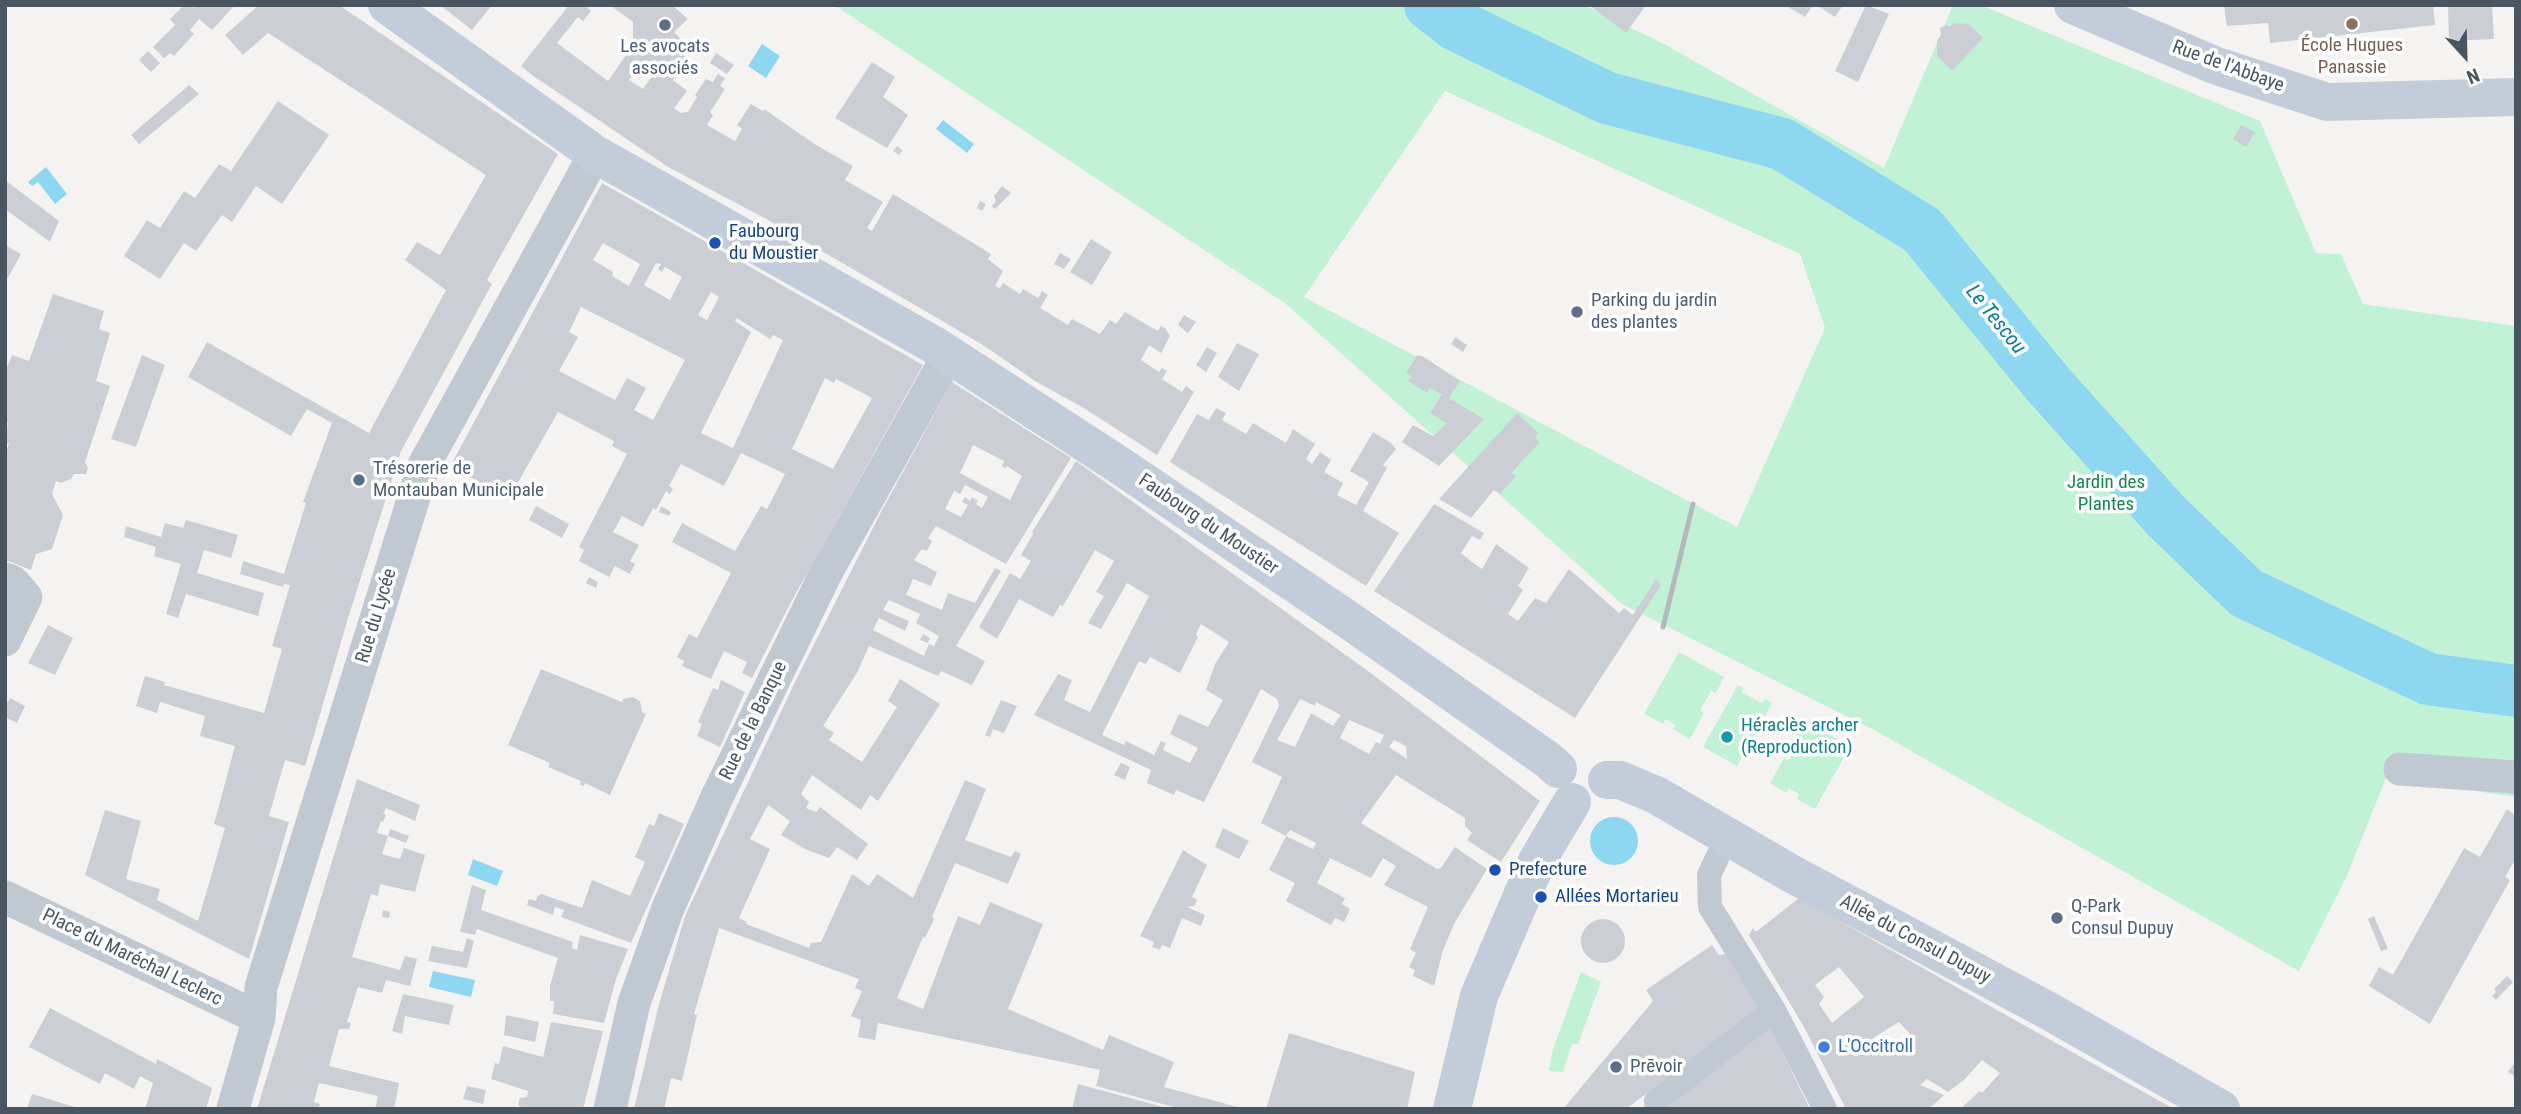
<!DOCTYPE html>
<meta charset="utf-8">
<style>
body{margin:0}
#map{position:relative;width:2521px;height:1114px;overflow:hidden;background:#f5f2f2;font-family:"Roboto Condensed",sans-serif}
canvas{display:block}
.frame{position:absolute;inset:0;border:7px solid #495561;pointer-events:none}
.north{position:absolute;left:2430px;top:21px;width:70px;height:70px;-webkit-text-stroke:5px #fff;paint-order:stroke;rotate:158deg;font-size:19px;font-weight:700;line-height:28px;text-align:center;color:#495561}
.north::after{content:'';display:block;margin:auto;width:24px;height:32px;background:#495561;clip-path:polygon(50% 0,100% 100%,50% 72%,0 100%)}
</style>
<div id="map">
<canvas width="2521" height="1114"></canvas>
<div class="frame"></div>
<div class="north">N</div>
</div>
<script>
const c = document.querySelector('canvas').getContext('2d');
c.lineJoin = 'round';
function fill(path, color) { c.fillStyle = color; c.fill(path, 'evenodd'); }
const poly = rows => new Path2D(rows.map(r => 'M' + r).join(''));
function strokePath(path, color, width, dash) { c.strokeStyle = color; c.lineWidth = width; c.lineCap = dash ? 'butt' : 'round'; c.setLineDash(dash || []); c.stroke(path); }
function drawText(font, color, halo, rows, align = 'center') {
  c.font = font + ' "Roboto Condensed",sans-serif'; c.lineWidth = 7; c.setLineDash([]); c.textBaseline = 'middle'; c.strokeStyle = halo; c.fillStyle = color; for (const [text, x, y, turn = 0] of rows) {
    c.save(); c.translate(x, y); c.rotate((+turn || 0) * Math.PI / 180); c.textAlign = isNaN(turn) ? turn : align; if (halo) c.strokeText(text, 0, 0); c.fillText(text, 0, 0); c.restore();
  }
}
fill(poly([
 [834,5,1584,5,1666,45,1884,168,1953,5,1981,5,2260,121,2316,253,2341,254,2363,304,2516,326,2516,797,2386,778,2346,878,2299,971,1874,730,1622,604,1286,304],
 [1445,91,1800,254,1825,328,1737,527,1304,297],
 [1679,652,1724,677,1716,693,1711,691,1700,710,1704,713,1690,739,1673,729,1675,725,1666,719,1663,724,1644,714],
 [1738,685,1744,688,1742,692,1762,703,1765,699,1772,703,1737,766,1703,747],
 [1803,721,1850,746,1815,809,1797,799,1799,794,1789,788,1786,793,1770,783,1784,758,1789,760,1800,741,1795,738],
 [1581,972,1601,982,1578,1044,1572,1044,1563,1072,1549,1071,1552,1052]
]), '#c1f2d6');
fill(poly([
 [762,44,780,56,766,78,748,66],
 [943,120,974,144,967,153,936,129],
 [46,167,67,194,55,204,38,182,32,186,28,182],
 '1590 841a24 24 0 1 1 48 0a24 24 0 1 1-48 0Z',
 [473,859,503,871,497,886,468,875],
 [433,971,475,980,471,997,429,987]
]), '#8dd7f0');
strokePath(poly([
 [1430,5,1456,25,1607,98,1782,144,1922,230,2047,383,2166,516,2246,593,2428,679,2516,691]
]), '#8dd7f0', 52);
fill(poly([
 [184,5,190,5,193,8,195,5,235,5,212,30,199,19,190,30,194,34,174,56,170,53,164,58,153,47,175,25,170,19],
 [259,5,339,5,558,154,487,280,492,284,401,451,348,618,305,766,285,760,269,816,289,822,249,959,85,875,105,810,141,821,126,879,160,889,157,900,198,921,225,828,214,824,235,746,200,736,205,716,160,702,157,713,136,706,145,676,165,682,164,685,264,713,282,649,272,646,290,585,284,584,283,587,240,574,243,561,284,574,306,503,303,502,332,423,307,409,291,436,188,377,207,342,369,433,446,290,405,260,417,242,440,255,486,175,268,33,243,55,225,35],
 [440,5,492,5,472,30],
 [569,5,585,5,591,11,583,21,578,17,557,43,608,81,633,45,633,22,610,5,672,5,688,19,674,32,687,46,682,54,687,57,685,61,687,63,673,80,687,91,674,108,681,113,688,112,697,97,695,95,706,79,713,82,718,74,725,78,720,86,725,89,710,112,713,115,707,125,735,141,742,129,737,125,751,104,763,111,764,109,816,145,853,166,845,180,883,202,867,228,872,231,893,194,991,254,988,259,1003,271,995,286,1000,288,1003,283,1020,294,1023,289,1038,298,1042,291,1048,295,1040,308,1068,325,1072,319,1100,334,1110,320,1116,324,1125,312,1158,331,1161,326,1166,329,1170,336,1161,353,1149,345,1141,360,1159,372,1162,368,1167,371,1162,379,1182,392,1186,386,1194,392,1157,455,1082,407,1035,381,986,347,939,319,768,220,668,167,532,75,521,66],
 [639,66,653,75,643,89,629,80],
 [1589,5,1646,5,1626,33],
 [1785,5,1813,5,1805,17],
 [1816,5,1843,5,1835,17],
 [1866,5,1889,14,1858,82,1835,71],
 [2224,5,2433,5,2435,25,2270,43,2268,23,2227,26],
 [2448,5,2492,5,2494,39,2449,41],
 [1953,23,1969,24,1983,38,1952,71,1937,56,1937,40,1941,36,1940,28,1946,25,1950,27],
 [148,51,160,63,151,72,139,60],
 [716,53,734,65,727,74,710,63],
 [872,62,895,77,883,97,908,115,887,148,835,118],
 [189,85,199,94,139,144,131,135],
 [278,101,329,135,282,204,256,186,232,222,222,215,196,251,184,243,160,279,124,256,147,220,160,228,184,191,195,198,219,164,231,171],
 [2241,125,2255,132,2246,147,2233,139],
 [897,146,903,150,899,155,893,151],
 [5,180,59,221,50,242,5,209],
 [602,183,923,365,790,604,752,678,742,673,747,662,724,651,711,679,682,666,684,661,677,657,689,634,697,638,731,573,672,542,682,523,735,551,761,506,767,509,785,474,741,453,724,486,681,464,669,486,673,489,670,494,666,491,656,510,653,508,643,527,622,516,613,532,639,545,630,561,635,564,630,574,615,566,609,577,579,561,584,550,579,547,627,454,612,446,614,441,558,412,508,500,451,465],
 [603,243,640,264,629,286,612,276,613,272,593,260],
 [656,263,661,264,658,269,662,272,665,267,682,277,670,300,644,285],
 [711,292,719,297,707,320,698,315],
 [581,307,685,360,653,420,634,410,646,388,627,378,615,400,559,371,578,337,569,332],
 [737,318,770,339,773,335,783,340,733,448,701,433,751,332,735,321],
 [825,378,834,383,836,379,872,398,833,469,792,449],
 [1002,186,1011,193,995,209,992,206,996,201,994,196],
 [980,201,986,204,982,211,977,208],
 [1091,239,1112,252,1092,285,1070,272],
 [5,245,21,254,5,283],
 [1060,253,1071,259,1064,269,1054,264],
 [53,294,104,311,99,329,110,333,96,381,110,386,85,462,88,468,86,474,74,474,71,479,61,483,56,481,52,494,63,515,52,549,36,554,31,570,5,560,5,455,9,444,5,443,8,423,5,422,5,373,12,355,29,361],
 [1184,315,1196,322,1188,333,1178,325],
 [1455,337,1467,345,1463,352,1451,344],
 [1237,343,1259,354,1239,391,1218,377],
 [1207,347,1217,353,1206,372,1196,365],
 [142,355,165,365,136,447,111,439],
 [1417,355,1424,357,1460,381,1449,398,1484,419,1439,466,1402,442,1413,425,1433,436,1446,423,1430,413,1442,394,1430,388,1427,393,1408,381,1412,376,1406,373],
 [952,382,1071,458,1006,564,936,526,928,538,932,541,927,551,922,549,914,560,937,572,931,586,913,579,906,595,942,610,948,593,975,603,995,568,1001,571,956,646,985,661,972,685,941,671,938,676,869,646,858,671,823,726,834,733,829,740,862,762,897,707,888,701,900,679,940,704,878,801,870,795,861,810,812,775,801,794,809,802,806,808,816,812,820,807,868,844,857,860,837,847,829,858,805,849,781,835,790,821,768,805,750,839,770,849,739,918,747,922,746,924,809,948,811,943,821,942,852,874,869,886,877,874,913,898,965,780,986,789,965,840,1011,857,1015,851,1021,854,1008,884,955,863,932,917,934,919,925,938,923,937,897,998,923,1009,958,916,980,925,990,902,1043,924,1008,1009,1103,1050,1109,1035,1174,1062,1164,1087,1245,1109,1181,1109,1096,1086,1100,1070,878,1023,875,1040,858,1037,861,1020,851,1016,862,991,855,988,859,979,719,928,694,1014,697,1015,682,1081,671,1078,664,1109,634,1109,658,1008,685,916,795,682,881,512],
 [973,445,1004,461,1002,466,1005,468,1007,466,1022,476,1010,500,960,473],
 [965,485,988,497,982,508,976,504,978,501,972,497,970,501,965,497,962,502,968,505,961,517,945,509,954,491,960,494],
 [889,600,920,614,916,623,939,636,934,646,929,644,924,656,873,630,879,618,905,631,909,621,883,610],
 [1216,408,1226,413,1222,420,1246,434,1253,423,1286,443,1293,429,1315,444,1306,459,1312,464,1320,452,1331,460,1324,472,1343,483,1337,495,1356,505,1369,482,1350,471,1373,432,1391,443,1396,449,1383,465,1387,468,1363,511,1399,533,1366,586,1170,462,1197,414,1209,420],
 [1517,413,1538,433,1535,438,1540,442,1511,473,1516,476,1500,494,1494,490,1471,518,1439,499],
 [1076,461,1368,671,1540,801,1501,862,1467,840,1472,833,1465,826,1465,818,1396,775,1361,823,1437,869,1441,868,1455,847,1487,869,1454,924,1443,950,1434,986,1413,976,1415,970,1409,967,1416,953,1410,949,1428,907,1384,885,1396,866,1383,858,1371,878,1330,858,1317,883,1345,898,1342,904,1350,909,1344,922,1335,918,1331,925,1286,901,1295,883,1269,870,1286,836,1261,823,1282,777,1252,762,1279,706,1277,699,1261,689,1204,802,1176,790,1174,795,1147,783,1151,770,1034,715,1058,674,1072,680,1064,700,1090,712,1149,596,1127,583,1101,629,1088,623,1104,596,1096,592,1114,561,1095,550,1063,606,1060,605,1053,617,1019,599,997,639,979,627,1010,573,1020,579,1031,561,1021,555,1033,534,1032,532],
 [1201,624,1229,642,1215,664,1206,690,1223,700,1208,727,1179,714,1170,734,1198,748,1190,763,1163,750,1166,743,1161,741,1154,755,1126,741,1124,745,1102,735,1139,661,1146,664,1150,657,1180,673,1198,637,1196,634],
 [1300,699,1315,706,1316,702,1341,715,1333,726,1311,713,1295,747,1277,740],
 [1349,720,1384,735,1380,744,1376,742,1369,754,1340,738],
 [1394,740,1406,746,1407,759,1389,747],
 [1290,830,1316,843,1313,849,1286,836],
 [1434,504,1484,533,1480,540,1472,536,1461,553,1472,562,1482,569,1496,544,1529,568,1518,586,1523,590,1508,614,1518,621,1535,598,1546,603,1569,569,1619,613,1624,608,1633,615,1656,579,1661,585,1575,718,1374,591],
 [536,506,569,524,562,538,529,520],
 [661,506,671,512,669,516,659,512],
 [186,520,238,535,231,558,204,550,197,573,264,593,258,616,186,594,178,618,166,614,181,564,154,556,156,547,124,537,126,526,161,537,165,523,183,528],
 [589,577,598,582,596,588,586,583],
 [48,625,73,638,55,675,28,663],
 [923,634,930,638,928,643,920,640],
 [541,669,622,702,623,699,633,697,640,701,642,712,646,714,610,795,585,783,584,786,580,785,581,781,548,767,550,763,508,745],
 [721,680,745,692,720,747,697,736,702,724,698,722,713,688,718,690],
 [10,698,25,706,17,723,5,717,5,707],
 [1001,700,1017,706,1004,733,993,729,990,737,985,735],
 [1121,763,1130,767,1125,780,1114,775],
 [357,779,420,805,415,821,386,808,383,814,386,815,383,822,381,821,377,833,388,836,382,854,400,859,404,848,425,855,415,892,380,884,378,896,371,894,352,957,400,970,405,956,417,959,410,986,386,980,382,993,358,987,347,1022,351,1023,349,1029,339,1029,329,1066,399,1083,394,1109,375,1109,378,1096,319,1083,314,1102,320,1104,318,1109,257,1109],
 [2507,809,2516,816,2516,858,2505,877,2510,880,2430,1024,2369,986,2379,967,2393,975,2464,848,2480,857],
 [659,813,684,824,631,943,561,917,564,910,555,907,553,915,527,905,529,899,536,901,537,897,541,894,582,908,592,880,630,896,645,862,635,857,649,824,654,826],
 [1223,828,1249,841,1239,859,1215,847],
 [390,829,409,836,406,843,388,836],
 [1183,850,1207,865,1192,897,1197,900,1194,906,1187,907,1205,915,1201,926,1182,918,1170,948,1162,945,1160,950,1152,947,1154,942,1140,936],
 [472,885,486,890,481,910,573,942,572,948,577,950,580,935,628,949,616,979,604,1023,553,1014,554,1001,550,1001,550,986,558,958,477,929,475,935,460,932],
 [1799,898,1997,1010,2174,1109,1960,1109,1980,1091,1982,1093,2000,1073,1982,1060,1964,1080,1948,1092,1927,1079,1920,1085,1944,1095,1929,1109,1846,1109,1804,1027,1749,935,1753,928,1756,932],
 [1839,967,1864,997,1832,1023,1819,1004,1824,997,1815,985],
 [1899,1022,1912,1036,1884,1056,1873,1038],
 [383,910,390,912,389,918,382,917],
 [2374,916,2388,949,2381,951,2368,919],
 '1581 941a22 22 0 1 1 44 0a22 22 0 1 1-44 0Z',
 [467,938,474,941,467,968,428,961,432,946,463,952],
 [1712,945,1719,955,1727,954,1759,1008,1626,1109,1563,1109,1653,1001,1646,990],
 [2507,976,2513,982,2496,1000,2492,996,2496,992,2494,989],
 [403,994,454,1005,449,1025,405,1016,402,1034,392,1031],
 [50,1008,156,1064,157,1059,212,1088,206,1109,145,1109,153,1083,140,1076,134,1089,105,1073,100,1084,29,1047],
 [506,1015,539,1022,535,1042,504,1035],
 [551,1022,603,1031,583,1109,524,1109,518,1105,520,1098,527,1097,528,1091,491,1079,495,1063,499,1064,503,1046,543,1057],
 [1769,1025,1810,1109,1668,1109,1666,1101],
 [1289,1033,1415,1072,1407,1109,1266,1109],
 [2514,1064,2516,1065,2516,1077,2508,1072],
 [1078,1084,1167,1108,1167,1109,1072,1109],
 [467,1086,486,1090,483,1104,463,1099],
 [32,1094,78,1108,78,1109,27,1109]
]), '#ccced5');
strokePath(poly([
 [1727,837,1709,875,1710,907,1774,1010,1825,1109],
 [1657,1109,1656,1101,1774,1010]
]), '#c0c9d2', 24);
strokePath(poly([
 [5,579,13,582,26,597,5,640],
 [2400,769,2516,777],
 [5,897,259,1018],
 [233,1109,259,1018,261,987,424,465,595,154],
 [610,1109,634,1003,668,908,717,797,826,573,949,354]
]), '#c0c9d2', 33);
strokePath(poly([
 [387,5,595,154,934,345,1116,463,1350,621,1548,760,1558,769],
 [2073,5,2214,65,2327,102,2516,97],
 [1607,780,1620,780,1656,795,1792,874,2047,1010,2221,1109],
 [1452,1109,1479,996,1537,861,1572,802]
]), '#c3cdd9', 38);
strokePath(poly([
 [1663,627,1693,504]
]), '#b4b7bd', 5);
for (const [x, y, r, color] of [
 [2352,24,7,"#8d6e63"],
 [665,25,7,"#5c6f8a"],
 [715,243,7,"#1a4fb4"],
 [1577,312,7,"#5c6f8a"],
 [359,480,7,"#5c6f8a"],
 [1727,737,7,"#0f9aa8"],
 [1495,870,7,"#1a4fb4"],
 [1541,897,7,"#1a4fb4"],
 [2057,918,7,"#5c6f8a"],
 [1824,1047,7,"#3f7fe0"],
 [1616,1067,7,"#5c6f8a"]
]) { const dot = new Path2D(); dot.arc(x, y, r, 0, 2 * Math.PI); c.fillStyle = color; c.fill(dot); strokePath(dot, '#fff', 2.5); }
drawText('19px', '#785e54', '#fff', [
 ["École Hugues",2352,46],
 ["Panassie",2352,68]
]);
drawText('19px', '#4e5e75', '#fff', [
 ["Les avocats",665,47,"center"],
 ["associés",665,69,"center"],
 ["Parking du jardin",1591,301],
 ["des plantes",1591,323],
 ["Trésorerie de",373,469],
 ["Montauban Municipale",373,491],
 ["Q-Park",2071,907],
 ["Consul Dupuy",2071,929],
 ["Prēvoir",1630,1067]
], 'left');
drawText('19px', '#495561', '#fff', [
 ["Rue de l'Abbaye",2228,67,20],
 ["Faubourg du Moustier",1208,525,34],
 ["Rue du Lycée",377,616,-73],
 ["Rue de la Banque",754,721,-64],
 ["Allée du Consul Dupuy",1915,940,28],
 ["Place du Maréchal Leclerc",132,958,26]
]);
drawText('19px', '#164399', '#fff', [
 ["Faubourg",729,232],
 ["du Moustier",729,254],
 ["Prefecture",1509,870],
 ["Allées Mortarieu",1555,897]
], 'left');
drawText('19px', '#158753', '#fff', [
 ["Jardin des",2106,483],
 ["Plantes",2106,505]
]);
drawText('19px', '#0d838f', '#fff', [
 ["Héraclès archer",1741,726],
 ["(Reproduction)",1741,748]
], 'left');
drawText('19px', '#366cbe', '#fff', [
 ["L'Occitroll",1838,1047]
], 'left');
drawText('italic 21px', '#087da6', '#fff', [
 ["Le Tescou",1995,320,51]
]);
</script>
